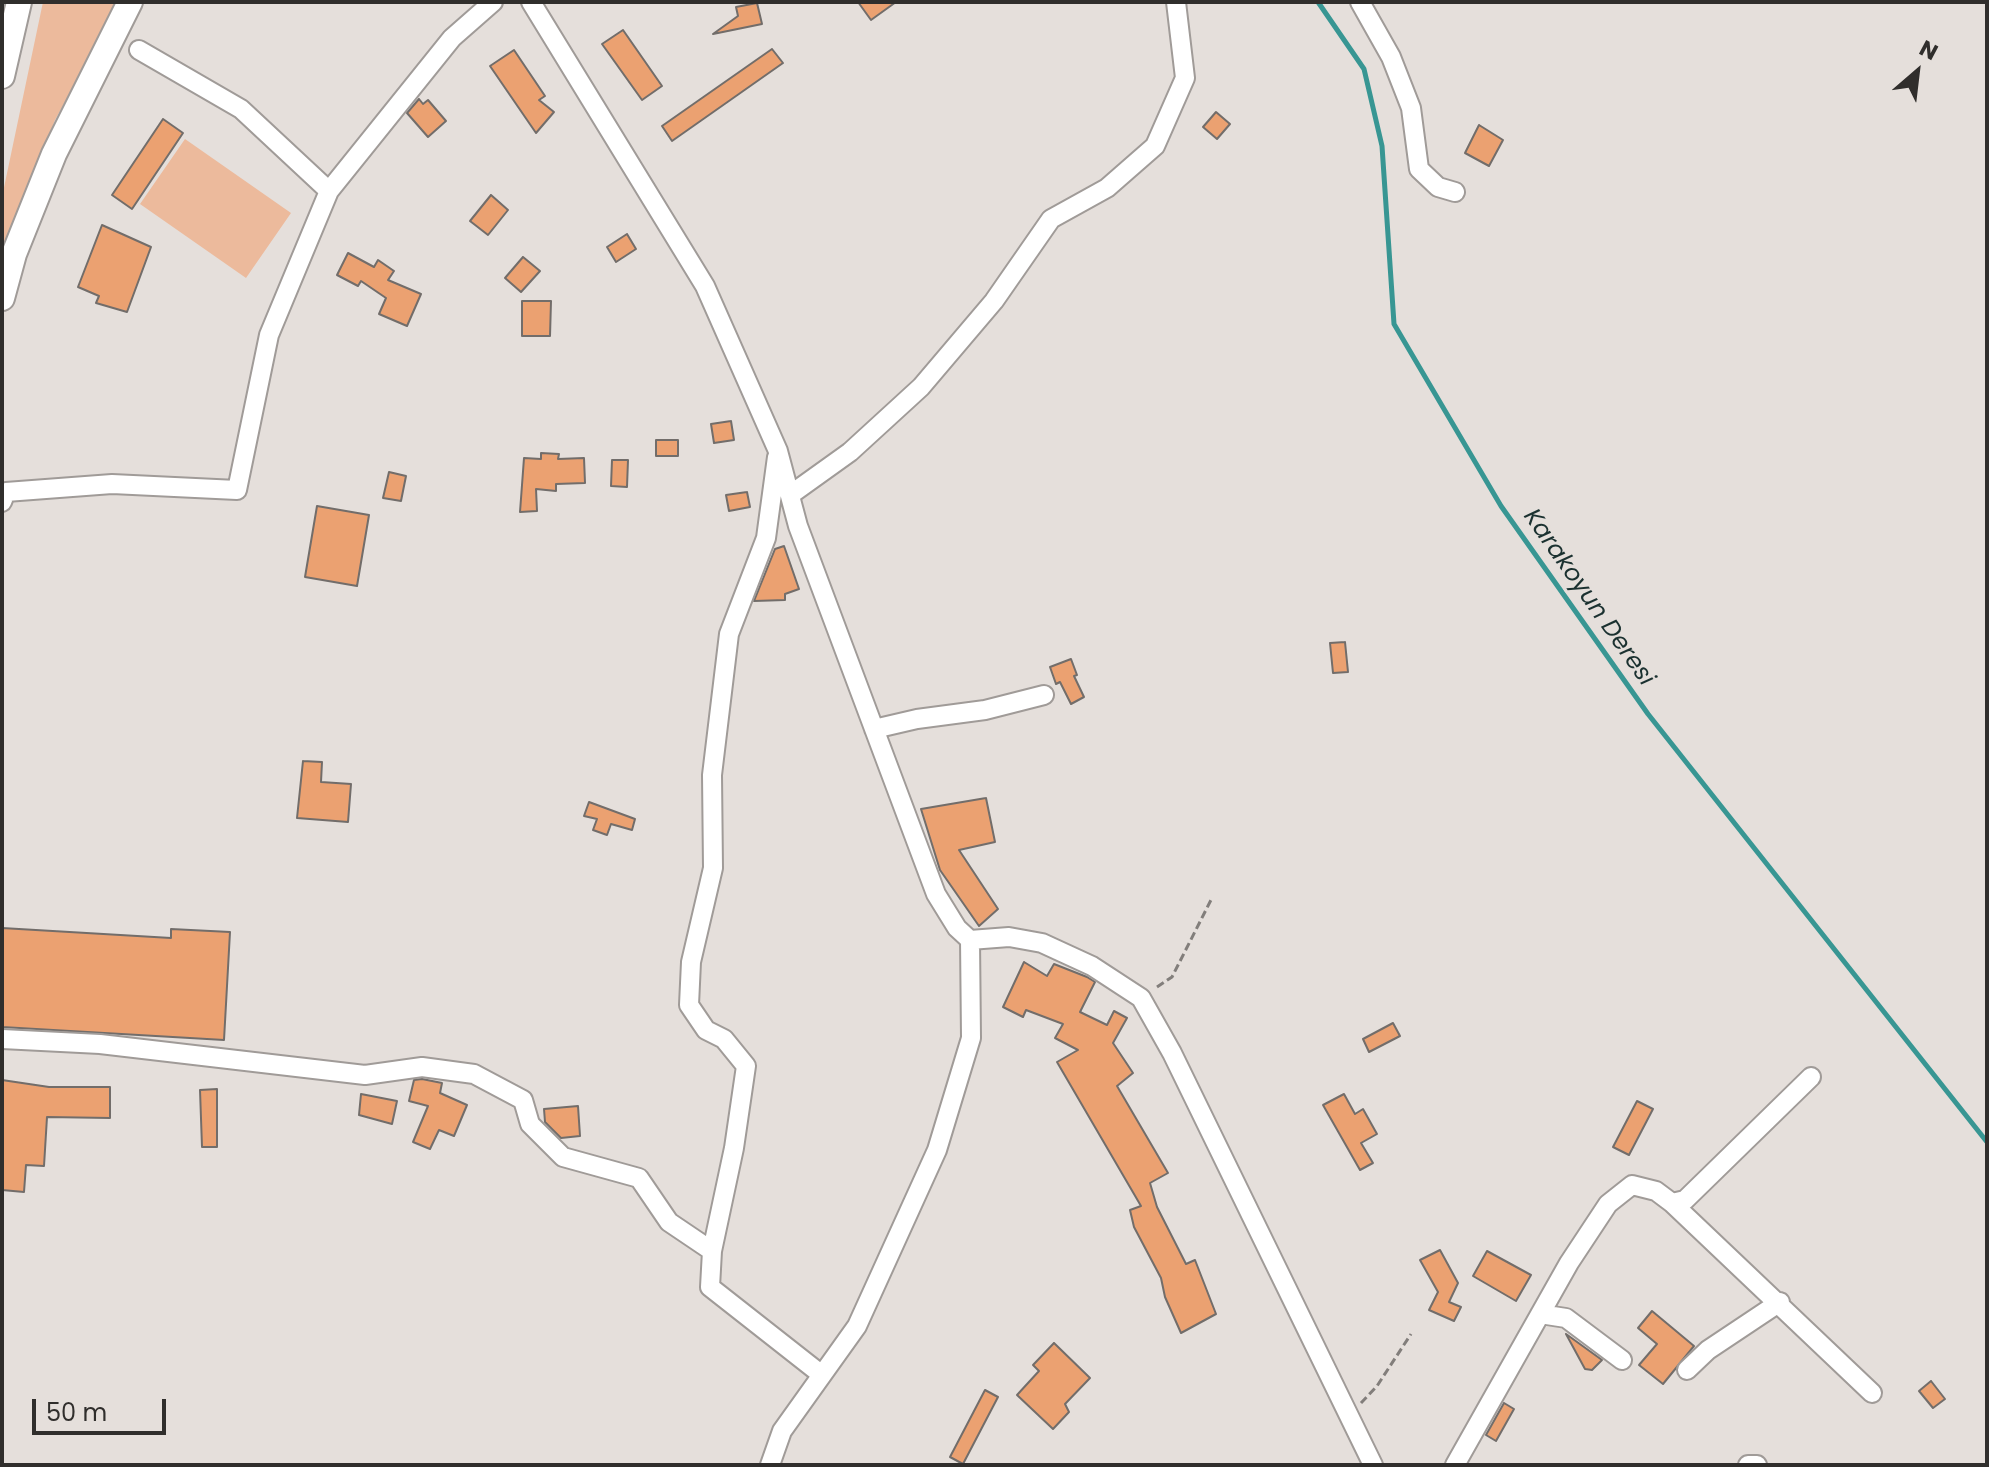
<!DOCTYPE html>
<style>
body{margin:0}
#map{position:relative;width:1989px;height:1467px;overflow:hidden;background:#e5dfdb;font-family:Poppins,sans-serif}
canvas{display:block}
.frame{position:absolute;inset:0;border:4px solid #302e2c;pointer-events:none}
.north{position:absolute;left:1877px;top:32px;width:80px;height:80px;-webkit-text-stroke:6px #e5dfdb;paint-order:stroke;rotate:28deg;font-size:22px;font-weight:700;line-height:32px;text-align:center;color:#302e2c}
.north::after{content:'';display:block;margin:auto;width:28px;height:36px;background:#302e2c;clip-path:polygon(50% 0,100% 100%,50% 72%,0 100%)}
.scale{position:absolute;left:32px;top:1399px;width:134px;height:36px;box-sizing:border-box;border:4px solid #302e2c;border-top:0;padding-left:10px;font-size:24px;line-height:28px;white-space:nowrap;color:#302e2c;-webkit-text-stroke:6px #e5dfdb;paint-order:stroke}
</style>
<div id="map">
<canvas width="1989" height="1467"></canvas>
<div class="frame"></div>
<div class="north">N</div>
<div class="scale">50 m</div>
</div>
<script>
const c = document.querySelector('canvas').getContext('2d');
c.lineJoin = 'round';
function fill(path, color) { c.fillStyle = color; c.fill(path, 'evenodd'); }
const poly = rows => new Path2D(rows.map(r => 'M' + r).join(''));
function strokePath(path, color, width, dash) { c.strokeStyle = color; c.lineWidth = width; c.lineCap = dash ? 'butt' : 'round'; c.setLineDash(dash || []); c.stroke(path); }
function drawText(font, color, halo, rows, align = 'center') {
  c.font = font + ' Poppins,sans-serif'; c.lineWidth = 6; c.setLineDash([]); c.textBaseline = 'middle'; c.strokeStyle = halo; c.fillStyle = color; for (const [text, x, y, turn = 0] of rows) {
    c.save(); c.translate(x, y); c.rotate((+turn || 0) * Math.PI / 180); c.textAlign = isNaN(turn) ? turn : align; if (halo) c.strokeText(text, 0, 0); c.fillText(text, 0, 0); c.restore();
  }
}
fill(poly([
 [43,2,120,2,55,120,2,261,2,197],
 [185,139,291,213,246,278,140,204]
]), '#ecba9c');
strokePath(poly([
 [1318,2,1364,69,1382,146,1394,324,1501,506,1648,714,1987,1142]
]), '#389693', 5);
const building = poly([
 [858,2,896,2,871,20,858,2],
 [757,3,762,24,713,34,738,16,736,7,757,3],
 [623,30,662,86,642,100,602,44,623,30],
 [772,49,783,63,672,141,662,126,772,49],
 [514,50,545,96,539,100,554,112,536,133,490,66,514,50],
 [419,99,423,104,428,100,446,121,428,137,407,113,419,99],
 [1216,112,1230,124,1217,139,1203,127,1216,112],
 [163,119,183,133,132,209,112,195,163,119],
 [1479,125,1503,140,1489,166,1465,153,1479,125],
 [491,195,508,210,488,235,470,221,491,195],
 [102,225,151,247,127,312,96,303,99,296,78,287,102,225],
 [627,234,636,249,616,262,607,247,627,234],
 [348,253,374,267,378,260,394,271,388,280,421,294,407,326,379,314,386,298,361,281,358,286,337,275,348,253],
 [523,257,540,271,521,292,505,278,523,257],
 [522,301,551,301,550,336,522,336,522,301],
 [731,421,734,440,714,443,711,424,731,421],
 [656,440,678,440,678,456,656,456,656,440],
 [541,453,559,454,558,459,584,458,585,483,556,484,556,491,536,489,537,511,520,512,524,458,541,459,541,453],
 [612,460,628,460,627,487,611,486,612,460],
 [389,472,406,476,401,501,383,498,389,472],
 [747,492,750,507,729,511,726,495,747,492],
 [317,506,369,515,357,586,305,577,317,506],
 [784,546,799,589,785,594,785,600,754,601,775,549,784,546],
 [1345,642,1348,672,1333,673,1330,643,1345,642],
 [1071,659,1077,675,1074,676,1084,697,1071,704,1060,682,1056,684,1050,667,1071,659],
 [303,761,322,762,321,782,351,784,348,822,297,818,303,761],
 [986,798,995,842,959,850,998,909,979,926,940,870,921,809,986,798],
 [589,802,635,819,632,830,611,824,607,835,593,830,597,819,584,816,589,802],
 [2,928,171,938,171,929,230,932,224,1040,2,1027,2,928],
 [1024,962,1047,976,1054,964,1087,977,1095,982,1080,1012,1107,1025,1114,1011,1127,1018,1113,1043,1133,1073,1117,1086,1168,1173,1150,1183,1157,1207,1186,1264,1195,1260,1216,1314,1181,1333,1165,1297,1161,1278,1134,1227,1130,1210,1141,1206,1057,1062,1078,1050,1055,1038,1063,1024,1026,1010,1023,1017,1003,1007,1024,962],
 [1393,1023,1400,1036,1369,1052,1363,1039,1393,1023],
 [422,1079,442,1083,440,1093,467,1105,454,1136,439,1130,430,1149,413,1142,428,1106,409,1101,414,1080,422,1079],
 [2,1080,49,1087,110,1087,110,1118,47,1117,44,1166,26,1165,24,1192,2,1190,2,1080],
 [217,1089,217,1147,202,1147,200,1090,217,1089],
 [361,1094,397,1101,392,1124,359,1115,361,1094],
 [1344,1094,1355,1114,1363,1109,1377,1134,1361,1143,1373,1163,1360,1170,1323,1105,1344,1094],
 [1637,1101,1653,1109,1629,1155,1613,1147,1637,1101],
 [578,1106,580,1136,561,1138,545,1122,544,1109,578,1106],
 [1440,1250,1458,1283,1449,1302,1461,1307,1454,1321,1429,1310,1438,1292,1420,1260,1440,1250],
 [1487,1251,1531,1275,1516,1301,1473,1276,1487,1251],
 [1652,1311,1694,1346,1663,1384,1639,1365,1657,1344,1638,1328,1652,1311],
 [1566,1334,1602,1360,1592,1370,1585,1369,1566,1334],
 [1054,1343,1090,1378,1065,1404,1069,1412,1053,1429,1017,1395,1039,1371,1033,1365,1054,1343],
 [1931,1381,1945,1399,1933,1408,1919,1391,1931,1381],
 [985,1390,998,1397,963,1464,950,1457,985,1390],
 [1504,1403,1514,1409,1496,1441,1486,1435,1504,1403]
]);
fill(building, '#eba171');
strokePath(building, '#726d6a', 2);
const minor = poly([
 [531,2,705,286,778,451,798,526,936,894,957,928,970,940,1009,937,1042,943,1092,966,1141,998,1172,1053,1373,1465],
 [1360,2,1391,57,1411,108,1419,169,1438,187,1455,192],
 [139,50,241,109,329,191],
 [790,495,850,452,921,387,994,301,1051,219,1107,188,1155,146,1185,78,1176,2],
 [2,502,6,492,112,484,237,490,269,335,329,191,452,38,493,2],
 [874,729,917,719,985,710,1044,695],
 [2,1039,100,1044,365,1075,422,1067,474,1074,523,1100,530,1124,563,1157,639,1178,669,1222,712,1251,710,1287,822,1375],
 [1672,1203,1872,1393],
 [712,1251,734,1148,746,1066,724,1039,706,1030,689,1005,691,962,713,868,712,775,729,634,766,538,777,457],
 [1540,1314,1566,1318,1622,1360],
 [1687,1370,1708,1350,1780,1302],
 [770,1465,782,1431,857,1326,937,1150,971,1038,970,940],
 [1455,1465,1569,1263,1608,1204,1632,1185,1656,1191,1672,1203,1685,1200,1811,1077],
 [1748,1465,1757,1465]
]);
const major = poly([
 [2,76,19,2],
 [2,298,14,254,54,154,130,2]
]);
strokePath(minor, '#a09b98', 22);
strokePath(major, '#a09b98', 28);
strokePath(poly([
 [1157,987,1172,977,1212,898],
 [1361,1403,1377,1386,1411,1334]
]), '#827e7b', 3, [8, 4]);
strokePath(minor, '#fff', 18);
strokePath(major, '#fff', 24);
drawText('italic 24px', '#1b3130', '#e5dfdb', [
 ["Karakoyun Deresi",1588,598,55]
]);
</script>
